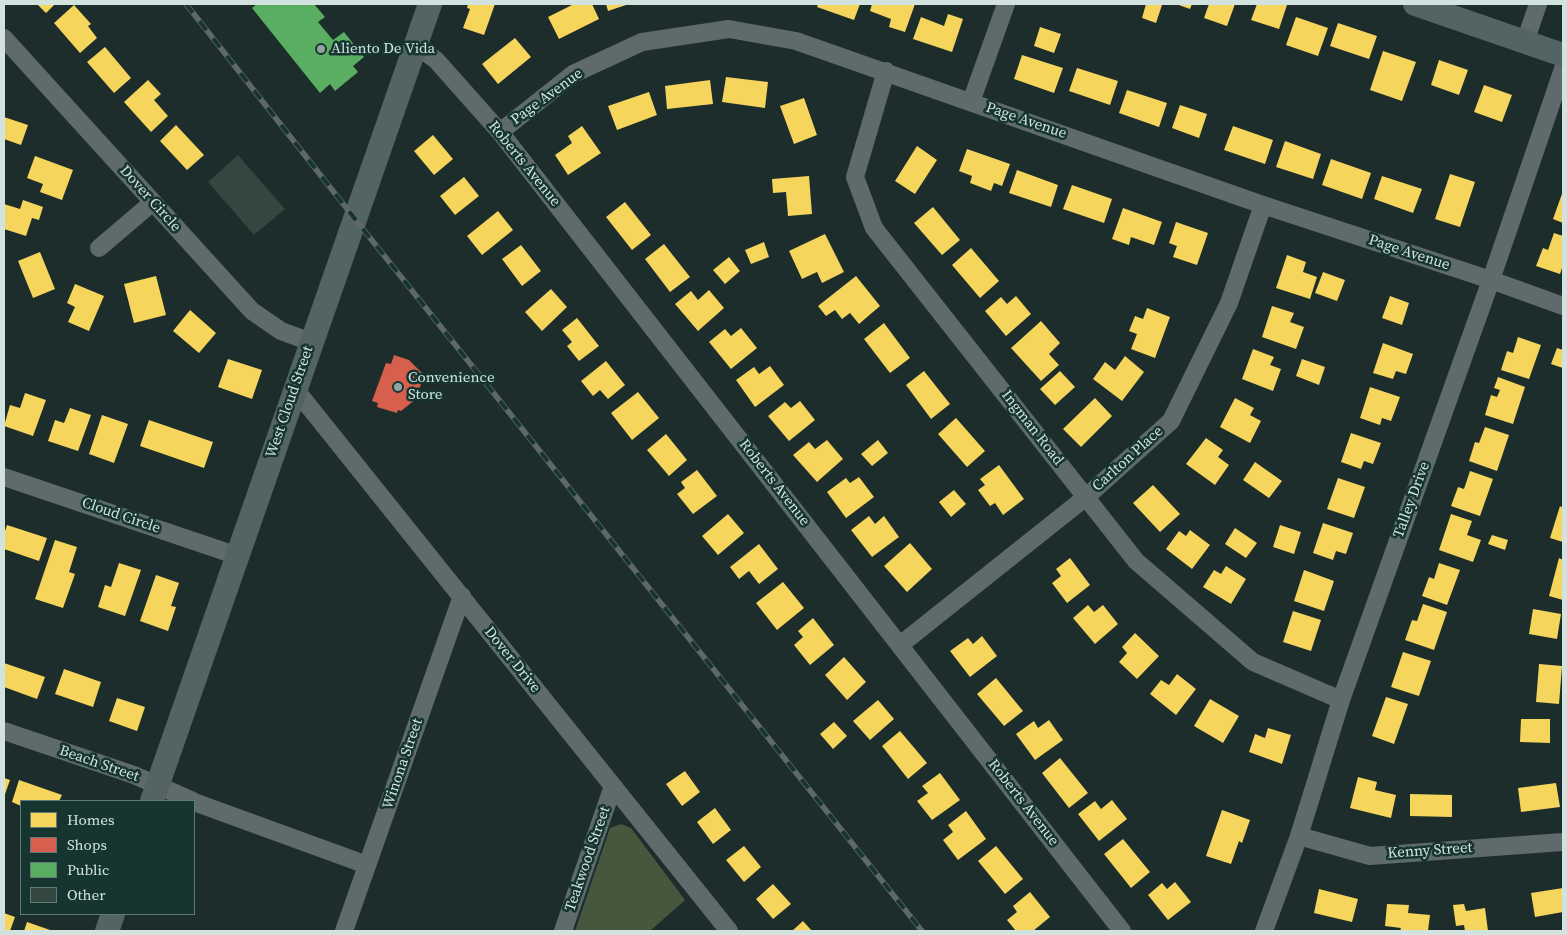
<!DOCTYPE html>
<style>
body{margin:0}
#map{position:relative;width:1567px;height:935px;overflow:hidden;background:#1d2d2b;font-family:"Source Serif 4",serif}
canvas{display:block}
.frame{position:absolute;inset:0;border:5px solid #d1e2df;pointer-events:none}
.legend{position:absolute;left:20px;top:800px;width:175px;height:115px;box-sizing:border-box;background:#163430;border:1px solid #617a76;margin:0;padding:6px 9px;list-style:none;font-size:15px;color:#d1e2df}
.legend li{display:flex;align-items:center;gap:10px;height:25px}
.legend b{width:25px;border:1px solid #617a76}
</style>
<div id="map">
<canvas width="1567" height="935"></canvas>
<div class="frame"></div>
<ul class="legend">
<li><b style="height:14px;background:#f6d55c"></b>Homes</li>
<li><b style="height:14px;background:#d6604d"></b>Shops</li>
<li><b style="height:14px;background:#5aae61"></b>Public</li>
<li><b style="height:14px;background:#33463f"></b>Other</li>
</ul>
</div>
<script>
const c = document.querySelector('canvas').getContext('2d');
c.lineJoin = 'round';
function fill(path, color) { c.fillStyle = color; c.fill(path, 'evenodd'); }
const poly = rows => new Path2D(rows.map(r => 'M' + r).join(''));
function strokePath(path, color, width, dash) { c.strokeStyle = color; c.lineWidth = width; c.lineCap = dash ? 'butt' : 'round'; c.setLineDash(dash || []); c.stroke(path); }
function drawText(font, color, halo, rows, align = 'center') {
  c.font = font + ' "Source Serif 4",serif'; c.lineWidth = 5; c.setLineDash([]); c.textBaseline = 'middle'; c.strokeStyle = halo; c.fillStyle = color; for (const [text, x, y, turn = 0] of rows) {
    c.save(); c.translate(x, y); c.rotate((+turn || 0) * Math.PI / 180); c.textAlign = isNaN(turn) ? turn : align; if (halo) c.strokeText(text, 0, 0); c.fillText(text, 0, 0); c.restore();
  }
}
fill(poly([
 [621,824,631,828,685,900,650,931,575,931,610,828]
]), '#45583d');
fill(poly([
 [37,4,55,4,46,13],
 [468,4,495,4,484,35,463,28,470,9,467,8],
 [574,4,592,4,599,19,559,39,548,17],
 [606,4,629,4,608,11],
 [818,4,860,4,854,20,817,7],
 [872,4,915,4,905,32,889,27,891,19,870,11],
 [1146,4,1162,5,1156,23,1142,18],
 [1176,4,1192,4,1190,9],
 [1209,4,1235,4,1227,26,1204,18],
 [1257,4,1287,5,1279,29,1251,20],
 [74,5,91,24,88,26,97,38,80,53,54,23],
 [948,14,963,19,952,52,913,39,921,17,944,26],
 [1296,17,1328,28,1318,56,1286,45],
 [1338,23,1377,36,1369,59,1330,46],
 [1040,27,1061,34,1054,53,1034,46],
 [515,38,531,57,498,84,482,64],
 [105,47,131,78,114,93,87,62],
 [1383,51,1416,62,1402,101,1370,90],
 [1022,55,1063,68,1054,93,1014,79],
 [1439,60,1468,70,1459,95,1431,85],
 [1077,68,1118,81,1110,105,1069,91],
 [726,77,768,82,765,108,722,102],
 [148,80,161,94,154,100,168,116,151,132,124,102],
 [710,80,713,104,667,109,665,86],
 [1484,85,1512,95,1502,122,1474,112],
 [1127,90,1167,103,1159,127,1119,113],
 [649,92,657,115,617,130,608,106],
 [804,98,817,135,794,144,780,106],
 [1180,105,1207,114,1199,138,1172,128],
 [4,117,28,125,21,145,4,139],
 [176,125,204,155,187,170,160,141],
 [582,126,601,153,568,175,555,155,572,143,568,136],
 [1233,126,1273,140,1265,164,1224,150],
 [433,135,453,159,434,175,414,151],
 [1285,141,1321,154,1313,179,1276,167],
 [917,146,937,160,915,194,895,181],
 [967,149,1010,164,1002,186,994,183,991,191,970,183,972,176,959,171],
 [35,156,73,170,62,200,40,192,43,184,27,178],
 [1331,159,1371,173,1362,199,1322,185],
 [1017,170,1058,185,1051,207,1009,193],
 [1450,174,1475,182,1460,227,1435,219],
 [809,176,812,214,788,216,786,192,773,193,772,179],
 [1382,176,1422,189,1413,213,1374,199],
 [464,177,479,196,455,215,440,196],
 [1072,185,1112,199,1104,223,1063,209],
 [1563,191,1563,223,1553,219],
 [23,200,43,207,39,220,32,218,26,236,4,229,4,204,20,209],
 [625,202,651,235,632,250,606,217],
 [933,207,960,240,942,255,914,223],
 [1123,208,1162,222,1154,245,1131,237,1129,245,1112,239],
 [498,211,513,230,482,255,467,236],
 [1176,222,1208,233,1197,265,1173,257,1177,246,1169,243],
 [1554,233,1563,236,1563,265,1560,274,1536,266,1543,248,1548,250],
 [825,234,844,272,822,283,817,272,802,279,789,251],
 [764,242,769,257,751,264,745,250],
 [664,244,690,277,670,292,645,259],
 [521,245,541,271,522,286,502,259],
 [971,248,999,281,980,298,952,265],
 [40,252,55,289,33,298,18,261],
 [1287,255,1306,262,1303,272,1317,277,1310,299,1276,288],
 [729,257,740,271,725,284,713,270],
 [1323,272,1345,280,1337,301,1315,293],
 [156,276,166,315,134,323,124,284],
 [856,276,880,306,859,324,850,313,842,319,835,310,826,316,818,306],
 [75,284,104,296,89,331,68,322,75,307,67,303],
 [551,289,567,307,542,331,525,312],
 [709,290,724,308,698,331,675,304,691,291,698,300],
 [1016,296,1031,314,1006,336,985,311,1001,297,1007,304],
 [1390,296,1409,303,1402,325,1382,318],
 [1272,306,1294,313,1290,322,1304,327,1296,349,1262,337],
 [1147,308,1170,317,1155,358,1131,349,1137,334,1129,331,1135,316,1143,319],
 [190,310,216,333,199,353,173,331],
 [577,318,599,346,579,361,567,346,572,342,562,330],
 [1041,321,1060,343,1049,354,1059,365,1041,381,1011,348],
 [884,323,910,358,890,373,864,339],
 [741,328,757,348,731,369,709,342,725,329,731,336],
 [1518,337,1541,345,1529,379,1501,370,1507,351,1513,353],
 [1383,343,1413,354,1406,374,1396,371,1393,379,1373,373],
 [1557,348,1563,350,1563,368,1551,364],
 [1253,349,1274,357,1270,365,1281,369,1273,391,1242,379],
 [1125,356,1144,372,1122,401,1093,379,1105,362,1115,370],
 [228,359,262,370,252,399,218,387],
 [1302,359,1325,367,1319,385,1296,376],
 [606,361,625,385,608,399,600,390,593,396,581,381],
 [770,366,784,385,755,407,736,380,754,367,759,374],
 [924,371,950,404,931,419,906,385],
 [1060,371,1075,387,1055,405,1040,389],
 [1498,377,1525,387,1513,424,1485,415,1491,395,1497,397,1500,390,1494,388],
 [1370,387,1400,397,1391,421,1382,418,1380,425,1360,418],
 [638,392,659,418,632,440,611,413],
 [25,393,46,400,33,436,4,426,10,405,20,408],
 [1095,398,1112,416,1081,447,1063,429],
 [1235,398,1254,408,1250,415,1261,421,1250,443,1220,427],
 [800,401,815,420,789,441,768,416,785,402,791,408],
 [70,408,91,415,78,451,48,441,55,420,64,423],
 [102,415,128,424,114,463,89,454],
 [956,418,985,451,967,467,938,434],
 [149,420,213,442,204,468,140,446],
 [1485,427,1509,435,1497,471,1469,461,1475,442,1479,443],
 [1351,433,1381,443,1373,464,1364,461,1361,469,1341,462],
 [666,434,687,460,669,476,647,450],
 [1206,438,1223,450,1218,457,1229,465,1215,485,1186,464],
 [827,440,843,459,817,482,793,455,809,442,815,449],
 [878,440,888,453,872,466,861,454],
 [1255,462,1282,481,1269,498,1243,480],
 [999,465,1024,499,1003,515,995,503,990,506,978,490,985,485,980,479],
 [697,470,717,496,693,514,677,494,685,488,681,482],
 [1470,471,1493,479,1480,516,1451,506,1458,487,1464,489],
 [859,477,874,497,846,518,827,492,846,478,850,483],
 [1338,478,1365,487,1354,518,1327,509],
 [1153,485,1180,514,1160,532,1133,503],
 [954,490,966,504,951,517,939,502],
 [1560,506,1563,508,1563,542,1550,538],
 [728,514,744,533,718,555,702,536],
 [1451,514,1472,521,1467,535,1481,540,1473,562,1439,550],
 [869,516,875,524,884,516,899,537,872,557,851,530],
 [1323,523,1353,533,1346,554,1336,551,1333,560,1313,553],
 [7,525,47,538,39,561,4,549,4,534],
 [1280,525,1301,532,1294,554,1273,547],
 [1235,528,1257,543,1246,558,1225,544],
 [1190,530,1210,545,1192,569,1166,549,1179,531,1186,536],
 [1492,535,1508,540,1505,550,1488,544],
 [55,540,77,547,69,572,75,574,63,608,35,599],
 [910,543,932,569,907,592,884,566],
 [759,544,778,569,759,584,749,571,739,579,730,567],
 [1070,558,1090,585,1067,603,1052,583,1061,576,1056,569],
 [1559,558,1563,560,1563,600,1549,596],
 [119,563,141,570,125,616,98,607,105,585,111,587],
 [1439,563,1460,570,1447,605,1422,596,1429,577,1434,579],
 [1226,566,1246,579,1231,604,1203,587,1214,570,1221,574],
 [1304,570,1334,581,1324,611,1294,601],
 [156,575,179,583,171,606,176,607,168,631,140,621],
 [783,582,804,608,777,630,756,603],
 [1423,604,1447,612,1434,650,1405,640,1412,620,1417,621],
 [1088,605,1094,612,1103,605,1118,624,1095,644,1073,618],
 [1533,609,1561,614,1557,639,1529,634],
 [1293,611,1321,620,1311,651,1283,642],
 [813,618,834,645,810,665,794,645,803,637,798,631],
 [1135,633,1159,656,1137,679,1119,662,1127,653,1122,647],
 [982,636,997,656,970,677,950,651,968,638,973,644],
 [1403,652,1431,661,1419,696,1391,687],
 [844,657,866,682,847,700,825,675],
 [4,663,45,677,37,699,4,687],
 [1539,664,1562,666,1559,704,1536,702],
 [64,669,101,682,93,707,55,694],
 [1177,674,1196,689,1176,715,1150,694,1161,680,1169,685],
 [996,678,1023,711,1004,726,977,694],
 [1386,697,1408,704,1394,744,1372,736],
 [117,698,145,707,137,731,109,721],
 [1210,699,1239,716,1223,743,1194,726],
 [878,700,894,719,870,740,853,721],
 [1521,719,1550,719,1550,743,1520,742],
 [1049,720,1063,740,1035,760,1016,734,1034,721,1038,728],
 [834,722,847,736,833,749,820,734],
 [1268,728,1291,735,1282,764,1249,752,1255,734,1265,738],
 [900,731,927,763,908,779,882,746],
 [1060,758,1088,793,1069,808,1042,773],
 [685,771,700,792,682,806,666,784],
 [940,773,960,800,932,820,917,801,928,793,922,786],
 [1358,777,1377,782,1375,790,1396,795,1391,818,1350,808],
 [4,778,10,780,4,797],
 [19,780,62,795,59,801,21,801,21,806,12,802],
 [1556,783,1560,807,1521,812,1518,788],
 [1410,794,1452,795,1452,817,1410,816],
 [1112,800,1127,819,1099,841,1078,814,1095,801,1101,809],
 [715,808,731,830,713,844,697,822],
 [1222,810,1250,820,1242,843,1239,841,1231,864,1206,856],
 [966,811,986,839,958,860,943,840,953,832,948,825],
 [1123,839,1150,872,1131,888,1104,854],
 [744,846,761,867,744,882,726,860],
 [996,846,1023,879,1005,894,978,861],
 [1175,882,1191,902,1168,920,1148,895,1162,883,1167,889],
 [773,884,791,904,773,919,756,899],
 [1563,888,1563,912,1535,917,1531,893],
 [1319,889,1358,899,1352,922,1314,913],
 [1030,892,1050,917,1033,931,1016,931,1007,920,1017,912,1013,906],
 [1387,904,1409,905,1408,913,1430,915,1428,931,1400,931,1401,928,1385,926],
 [1464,904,1466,911,1485,908,1488,931,1465,931,1464,925,1456,926,1453,905],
 [4,913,15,917,10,931,4,931],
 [803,921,812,931,792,931],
 [27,922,53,931,24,931]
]), '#f6d55c');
fill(poly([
 [394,355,409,360,424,375,416,399,401,411,398,410,397,413,377,407,378,403,372,401,386,363,391,364]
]), '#d6604d');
fill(poly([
 [257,4,314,4,325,17,318,22,333,40,344,32,364,57,353,66,358,72,335,91,330,84,320,93,252,8]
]), '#5aae61');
fill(poly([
 [238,155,285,209,254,235,208,182]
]), '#33463f');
strokePath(poly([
 [4,38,252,311,281,331,311,342],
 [1525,42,1538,4],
 [415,45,436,60,500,132,1122,931],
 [886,71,855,177,874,228,1136,561,1253,662,1341,700],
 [971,102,1006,4],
 [500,132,573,74,642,42,729,29,796,41,1263,205,1491,280,1563,306],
 [99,248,153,202],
 [295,389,729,931],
 [4,477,238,556],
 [900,645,1086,497,1171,421,1229,303,1263,205],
 [4,731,134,775,193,801],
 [194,802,367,865],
 [1299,836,1370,856,1563,842],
 [344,931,462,596],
 [563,931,613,786],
 [1264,931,1299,836,1341,700,1491,280,1563,69]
]), '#5e6a6c', 18);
strokePath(poly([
 [1415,4,1563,55],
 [152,801,430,4],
 [107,931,113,914]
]), '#546363', 24);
const rail = poly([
 [186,4,355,219,922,931]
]);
strokePath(rail, '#5d6867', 5.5);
strokePath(rail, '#163430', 4, [11]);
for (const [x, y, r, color] of [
 [321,49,5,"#92a3a0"],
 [398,387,5,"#92a3a0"]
]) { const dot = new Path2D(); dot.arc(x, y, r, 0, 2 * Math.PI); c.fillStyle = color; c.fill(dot); strokePath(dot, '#163430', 2); }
drawText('15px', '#d1e2df', '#163430', [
 ["Aliento De Vida",331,49],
 ["Convenience",408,378],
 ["Store",408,395]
], 'left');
drawText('15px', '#d1e2df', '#163430', [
 ["Page Avenue",547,97,-36],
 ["Page Avenue",1026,121,19],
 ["Roberts Avenue",524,164,51],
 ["Dover Circle",150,199,48],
 ["Page Avenue",1409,253,18],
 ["West Cloud Street",290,402,-71],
 ["Ingman Road",1032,428,52],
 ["Carlton Place",1128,459,-42],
 ["Roberts Avenue",774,483,52],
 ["Talley Drive",1412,500,-70],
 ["Cloud Circle",121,516,19],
 ["Dover Drive",512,660,51],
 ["Beach Street",99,764,19],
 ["Winona Street",403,764,-71],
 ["Roberts Avenue",1023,803,52],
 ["Kenny Street",1430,851,-4],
 ["Teakwood Street",588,859,-71]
]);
</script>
